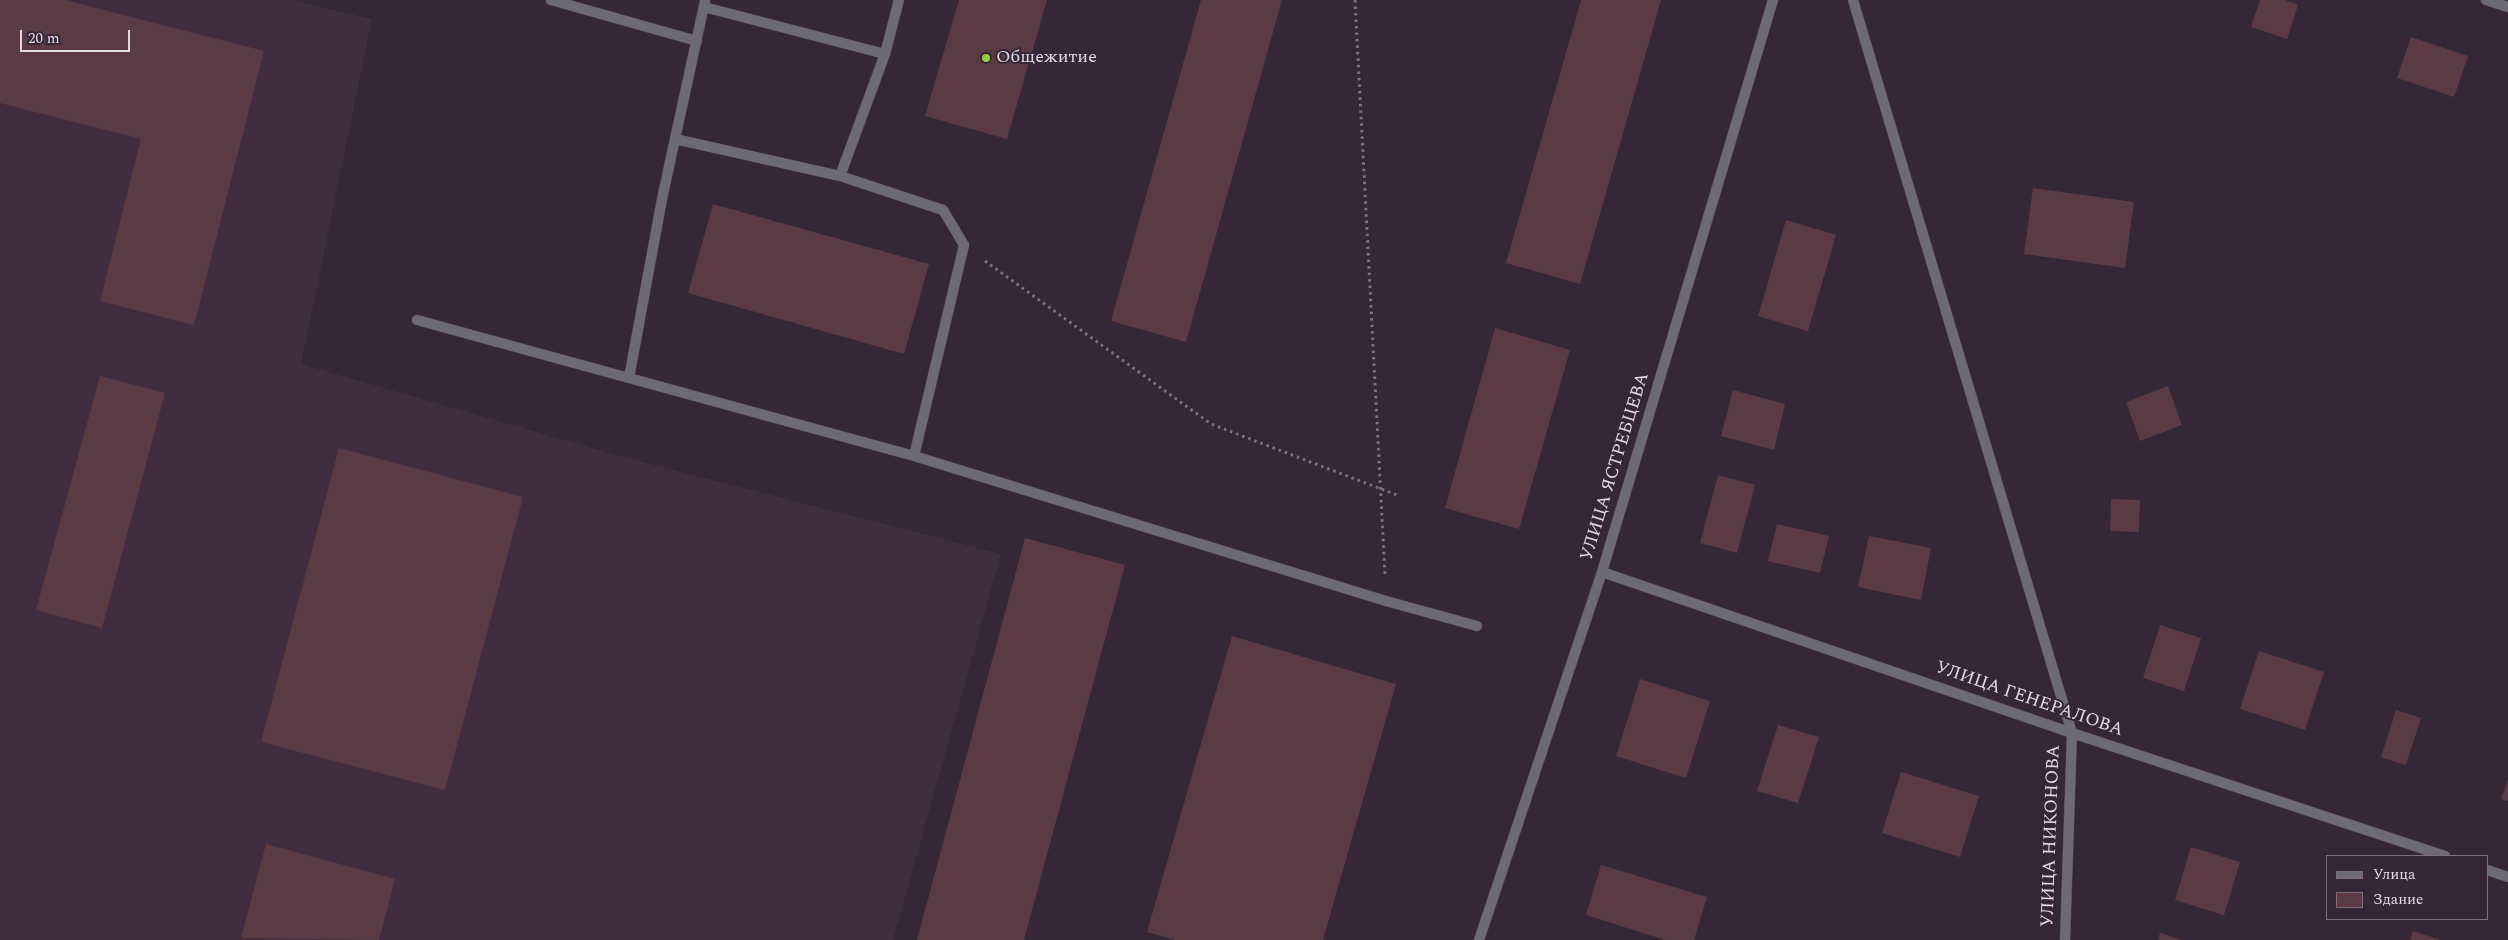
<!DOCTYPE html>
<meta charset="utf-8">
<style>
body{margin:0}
#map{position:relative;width:2508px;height:940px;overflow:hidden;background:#352735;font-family:Spectral,serif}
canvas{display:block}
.legend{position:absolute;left:2326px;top:855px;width:162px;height:65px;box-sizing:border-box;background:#352735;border:1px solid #7b6f7b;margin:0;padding:6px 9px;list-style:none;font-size:15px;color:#e4dae4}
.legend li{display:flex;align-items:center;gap:10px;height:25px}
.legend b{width:25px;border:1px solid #7b6f7b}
.scale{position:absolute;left:20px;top:30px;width:110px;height:22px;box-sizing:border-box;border:2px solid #e4dae4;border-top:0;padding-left:6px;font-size:15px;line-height:18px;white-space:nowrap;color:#e4dae4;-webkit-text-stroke:4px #352735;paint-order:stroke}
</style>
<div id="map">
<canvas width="2508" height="940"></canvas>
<ul class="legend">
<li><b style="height:6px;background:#6c6a76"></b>Улица</li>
<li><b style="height:14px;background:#5a3b44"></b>Здание</li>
</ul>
<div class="scale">20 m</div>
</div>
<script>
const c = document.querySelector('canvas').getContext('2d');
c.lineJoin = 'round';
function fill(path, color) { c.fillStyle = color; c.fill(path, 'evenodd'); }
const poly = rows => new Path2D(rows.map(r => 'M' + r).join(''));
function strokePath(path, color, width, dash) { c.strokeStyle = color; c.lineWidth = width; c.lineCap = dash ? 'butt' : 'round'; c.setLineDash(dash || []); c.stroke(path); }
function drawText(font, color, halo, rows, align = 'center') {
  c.font = font + ' Spectral,serif'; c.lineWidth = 4; c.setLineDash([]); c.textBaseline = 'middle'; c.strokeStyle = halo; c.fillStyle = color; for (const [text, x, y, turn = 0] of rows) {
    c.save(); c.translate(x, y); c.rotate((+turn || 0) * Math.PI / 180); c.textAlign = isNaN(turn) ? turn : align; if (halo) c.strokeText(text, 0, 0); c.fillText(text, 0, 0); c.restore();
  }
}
fill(poly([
 [0,0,291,0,372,19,301,364,623,457,1001,554,893,940,0,940]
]), '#412d40');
fill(poly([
 [0,0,65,0,264,51,194,325,100,301,141,139,0,103],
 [959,0,1047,0,1007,139,925,116],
 [1201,0,1282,0,1186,342,1111,321],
 [1581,0,1661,0,1580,284,1506,263],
 [2260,0,2285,0,2298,5,2287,39,2251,27],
 [2411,37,2468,56,2454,97,2397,78],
 [2033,188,2134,202,2125,268,2024,254],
 [713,204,929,264,904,354,688,293],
 [1786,220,1836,235,1808,331,1758,316],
 [1495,328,1570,350,1519,529,1445,508],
 [100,376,165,393,102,628,36,610],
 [2168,386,2182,425,2140,441,2126,402],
 [1733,390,1785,404,1774,450,1721,436],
 [339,448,523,497,445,790,261,742],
 [1718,475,1755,485,1737,553,1700,543],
 [2111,499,2140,500,2139,532,2110,531],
 [1777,524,1829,536,1820,573,1768,561],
 [1869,536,1931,548,1921,600,1858,587],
 [1025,538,1125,565,1024,940,917,940],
 [2160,625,2201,638,2184,691,2143,678],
 [1232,636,1396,684,1323,940,1176,940,1147,932],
 [2259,651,2324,672,2305,730,2240,709],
 [1640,679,1710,701,1686,778,1616,756],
 [2396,710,2421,718,2406,765,2381,757],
 [1778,725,1819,737,1798,803,1757,791],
 [1901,772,1979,796,1960,857,1882,833],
 [2508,779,2508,801,2501,799],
 [266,844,395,879,379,940,241,938],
 [2191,847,2240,862,2224,915,2175,900],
 [1601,865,1707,897,1694,940,1665,940,1586,915],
 [2413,931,2441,940,2410,940],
 [2160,933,2182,940,2158,940]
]), '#5a3b44');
const service = poly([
 [551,0,697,41],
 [704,7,885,54],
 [675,139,705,1],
 [840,176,885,54,899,0],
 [417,320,914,456,1386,601,1477,626],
 [629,378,662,199,675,139,840,176,943,210,964,245,914,456]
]);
const minor = poly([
 [1853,0,2072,733,2065,940],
 [2486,0,2508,7],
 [1602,572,2072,733,2445,856],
 [2487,870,2508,877],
 [1479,940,1602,572,1773,0]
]);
strokePath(service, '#514451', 11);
strokePath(minor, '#514451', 11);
strokePath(poly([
 [1355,0,1385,575],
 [985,261,1211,424,1397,495]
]), '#7f737f', 3, [2.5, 4]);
strokePath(service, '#6c6a76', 10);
strokePath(minor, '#6c6a76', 10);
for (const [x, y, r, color] of [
 [986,58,5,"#93cd3d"]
]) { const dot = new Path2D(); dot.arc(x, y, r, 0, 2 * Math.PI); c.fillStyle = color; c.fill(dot); strokePath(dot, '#352735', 2); }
drawText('18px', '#e4dae4', '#352735', [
 ["Общежитие",996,58]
], 'left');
drawText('18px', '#e4dae4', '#352735', [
 ["УЛИЦА ЯСТРЕБЦЕВА",1616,467,-73],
 ["УЛИЦА ГЕНЕРАЛОВА",2029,700,19],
 ["УЛИЦА НИКОНОВА",2052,836,-88]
]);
</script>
